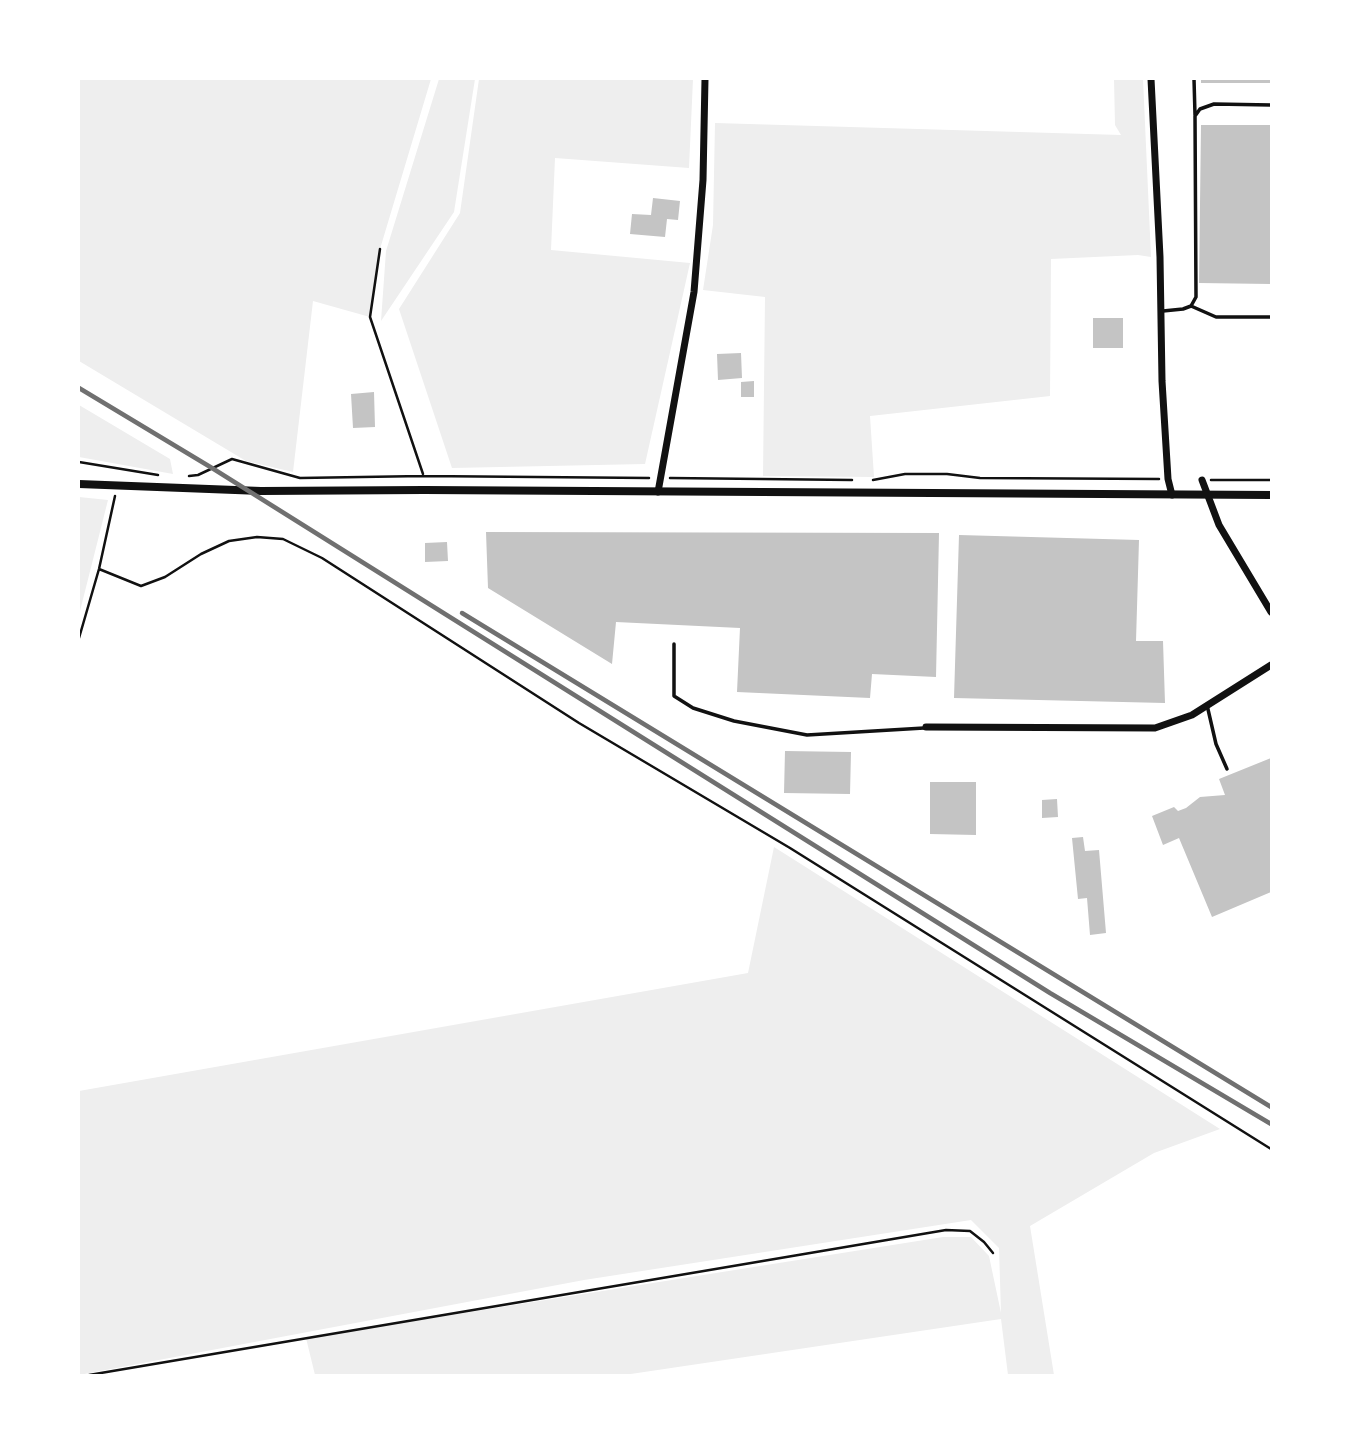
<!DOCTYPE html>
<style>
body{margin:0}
#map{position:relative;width:1350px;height:1454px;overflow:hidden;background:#fff;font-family:"IBM Plex Sans",sans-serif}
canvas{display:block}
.frame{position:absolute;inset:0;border:80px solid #fff;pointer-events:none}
</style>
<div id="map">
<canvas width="1350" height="1454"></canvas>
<div class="frame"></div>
</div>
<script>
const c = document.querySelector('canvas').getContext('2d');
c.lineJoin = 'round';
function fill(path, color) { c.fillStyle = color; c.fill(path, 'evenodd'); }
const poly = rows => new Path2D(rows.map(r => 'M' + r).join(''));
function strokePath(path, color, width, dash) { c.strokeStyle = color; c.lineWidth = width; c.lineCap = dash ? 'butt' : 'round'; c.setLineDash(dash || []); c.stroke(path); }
fill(poly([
 [79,79,431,79,380,249,370,317,313,301,293,472,246,461,79,361],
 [439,79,475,79,454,212,381,321,386,251],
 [479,79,693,79,689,168,555,158,551,250,690,263,645,464,452,468,399,309,460,213],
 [1114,79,1143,79,1151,257,1138,255,1051,259,1050,396,870,416,874,477,763,476,765,297,703,290,713,225,715,123,1121,135,1115,125],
 [79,405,170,459,173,474,79,457],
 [79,497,108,500,79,615],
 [774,847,1220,1129,1154,1153,1030,1226,1054,1375,1008,1375,1001,1319,624,1375,315,1375,306,1338,943,1237,971,1237,989,1256,1001,1313,999,1248,971,1220,584,1280,79,1375,79,1091,748,973]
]), '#eee');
fill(poly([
 [1201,79,1271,79,1271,83,1201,83],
 [1201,125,1271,125,1271,284,1199,283],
 [653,198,680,201,678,220,667,219,665,237,630,234,632,214,651,215],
 [1093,318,1123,318,1123,348,1093,348],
 [741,353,742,378,718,380,717,354],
 [754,381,754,397,741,397,741,382],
 [374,392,375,427,353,428,351,394],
 [486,532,939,533,936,677,872,674,870,698,737,692,740,628,616,622,612,664,488,588],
 [959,535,1139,540,1136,641,1163,641,1165,703,954,698],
 [447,542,448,561,425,562,425,543],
 [785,751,851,752,850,794,784,793],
 [1271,758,1271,892,1212,917,1179,838,1163,845,1152,816,1174,807,1178,811,1186,808,1200,797,1225,795,1219,779],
 [930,782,976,782,976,835,930,834],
 [1057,799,1058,817,1042,818,1042,800],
 [1083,837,1085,851,1099,850,1106,933,1090,935,1087,898,1078,899,1072,838]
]), '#c4c4c4');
strokePath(poly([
 [380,249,370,317,423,474],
 [79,462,158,475],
 [189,476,198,475,232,459,300,478,423,476,649,478],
 [670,478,852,480],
 [873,480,905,474,947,474,980,478,1159,479],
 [1211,480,1271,480],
 [99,569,141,586,165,577,201,554,229,541,257,537,283,539,322,558,579,723,790,848,1271,1149],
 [79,638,99,569,115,496],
 [89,1375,946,1230,970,1231,984,1242,993,1253]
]), '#111', 2.5);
strokePath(poly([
 [1194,79,1195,115],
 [1191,306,1216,317,1271,317],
 [1163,311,1183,309,1191,306,1196,297,1195,116,1200,109,1214,104,1271,105],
 [674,644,674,696,693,708,734,721,807,735,924,728],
 [1207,705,1216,744,1227,769]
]), '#111', 3.5);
strokePath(poly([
 [1151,79,1160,257,1162,381,1168,479,1172,495],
 [1202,480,1219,525,1271,612],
 [658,492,694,292,703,180,705,79],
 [926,727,1155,728,1192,715,1271,665]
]), '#111', 7);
strokePath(poly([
 [79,484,261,491,424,490,1271,495]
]), '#111', 8);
strokePath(poly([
 [79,388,212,468,1050,993,1271,1124],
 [462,613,1271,1107]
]), '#707070', 4.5);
</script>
